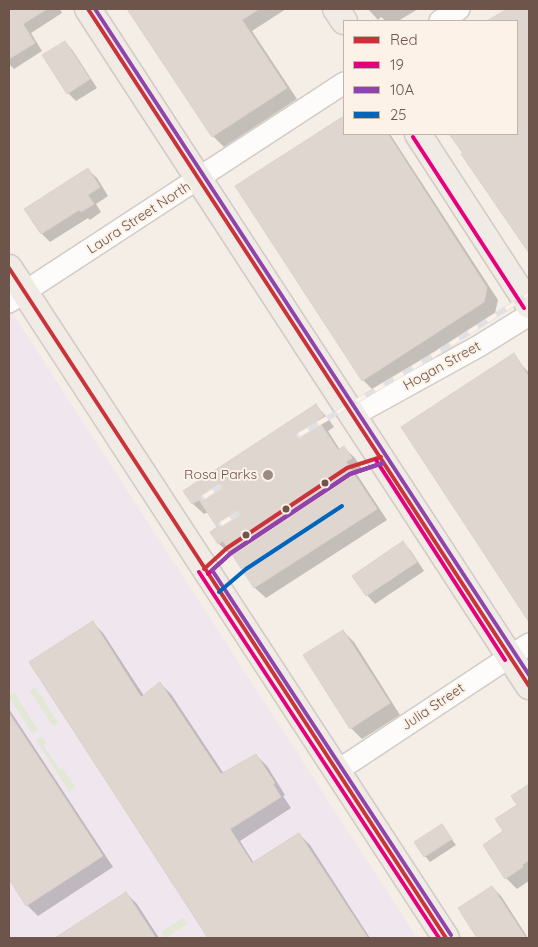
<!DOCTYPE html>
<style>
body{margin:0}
#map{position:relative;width:538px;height:947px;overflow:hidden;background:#f4eee7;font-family:Quicksand,sans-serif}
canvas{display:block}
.frame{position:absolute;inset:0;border:10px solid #6d554c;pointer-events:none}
.legend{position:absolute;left:343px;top:20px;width:175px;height:115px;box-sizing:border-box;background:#fcf2e7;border:1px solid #c3b3a9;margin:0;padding:6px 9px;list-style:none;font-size:15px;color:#6d554c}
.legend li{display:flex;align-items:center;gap:10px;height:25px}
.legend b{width:25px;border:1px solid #c3b3a9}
</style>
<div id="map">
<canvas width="538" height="947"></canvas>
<div class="frame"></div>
<ul class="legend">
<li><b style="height:6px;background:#cb333b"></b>Red</li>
<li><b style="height:6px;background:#e5007d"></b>19</li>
<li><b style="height:6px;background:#8e44ad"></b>10A</li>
<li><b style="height:6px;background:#0065bd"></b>25</li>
</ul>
</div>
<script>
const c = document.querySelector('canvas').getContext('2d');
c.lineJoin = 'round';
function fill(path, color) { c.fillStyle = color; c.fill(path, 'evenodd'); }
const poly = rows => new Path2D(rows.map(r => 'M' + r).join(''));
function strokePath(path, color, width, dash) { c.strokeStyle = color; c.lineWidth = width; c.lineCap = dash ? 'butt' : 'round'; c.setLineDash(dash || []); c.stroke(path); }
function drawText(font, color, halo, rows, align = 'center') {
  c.font = font + ' Quicksand,sans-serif'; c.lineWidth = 4; c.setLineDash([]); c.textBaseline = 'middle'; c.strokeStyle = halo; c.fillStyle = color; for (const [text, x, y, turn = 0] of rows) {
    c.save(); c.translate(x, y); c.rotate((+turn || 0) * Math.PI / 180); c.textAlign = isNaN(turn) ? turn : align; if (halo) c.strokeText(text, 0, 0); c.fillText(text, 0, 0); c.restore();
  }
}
fill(poly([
 [9,308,417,938,9,938]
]), '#efe6ee');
fill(poly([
 [35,687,58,723,53,726,30,691],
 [14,692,38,730,32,733,9,697],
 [42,737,46,743,43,745,59,769,62,768,75,787,69,791,36,740],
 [183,918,187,924,165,938,161,932]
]), '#e2e8d3');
fill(poly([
 [9,9,60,9,62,13,31,33,42,51,14,69,9,64],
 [129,9,286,9,252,31,297,99,224,147,213,136],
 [368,9,418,9,398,21,386,21,381,17,378,20],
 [509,9,529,9,529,250,450,134,517,134,517,21,490,21],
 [65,42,73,51,97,88,76,101,68,93],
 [344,117,344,134,390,134,498,300,495,313,374,391,363,380,237,186],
 [88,170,97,178,108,196,96,204,101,212,90,220,88,218,50,242,42,234,26,210],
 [513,355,529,373,529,618,526,615],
 [316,406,327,417,334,427,328,431,340,450,344,448,355,458,362,469,356,473,387,520,266,598,255,588,233,553,230,554,219,544,212,532,219,528,208,512,204,514,193,504,185,491],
 [403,543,411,551,424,571,375,604,367,595],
 [92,622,103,633,144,696,160,683,171,694,224,774,256,755,267,766,285,795,283,796,291,808,240,841,254,863,299,834,310,845,370,938,209,938,31,662],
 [343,631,354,642,400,715,362,739,351,728],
 [9,709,113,867,38,916,27,905,9,877],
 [529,786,529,881,517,889,506,878,504,832,519,805,513,796],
 [442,826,456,845,430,862,425,856],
 [492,887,501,896,528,938,479,938,460,908],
 [126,893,137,904,159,938,57,938]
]), '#0003');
const building = poly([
 [9,9,47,9,23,24,35,43,9,59,9,9],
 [127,9,259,9,242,20,287,88,212,137,127,9],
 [507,9,529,9,529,253,461,154,463,153,449,134,517,134,517,21,487,21,507,9],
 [65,41,90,79,67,94,42,55,65,41],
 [344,116,344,134,388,134,487,288,484,302,362,381,235,186,344,116],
 [88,168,100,187,88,195,94,204,81,212,79,210,41,234,24,209,88,168],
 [514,353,529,377,529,622,401,427,514,353],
 [316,404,324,416,318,420,338,450,344,446,352,458,346,462,377,509,254,588,223,541,218,544,210,532,217,527,199,500,192,504,183,491,316,404],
 [403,541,417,562,366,596,352,576,403,541],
 [93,621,141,697,160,682,221,774,256,754,275,783,273,784,281,797,230,829,252,863,299,833,368,938,208,938,29,662,93,621],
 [343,630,390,703,350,729,303,655,343,630],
 [9,713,103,856,26,906,9,879,9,713],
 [529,784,529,860,522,865,523,867,505,879,483,845,503,831,495,819,517,805,511,796,529,784],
 [442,824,452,839,424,857,414,842,442,824],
 [492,886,526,938,477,938,458,908,492,886],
 [126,892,156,938,55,938,126,892]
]);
fill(building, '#dfd6d0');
strokePath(building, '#dcd1ca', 1);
const minor = poly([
 [440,21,459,9],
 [9,302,344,83],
 [354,415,479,346,529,315],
 [337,771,529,644]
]);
const major = poly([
 [88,9,529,686],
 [336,9,344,21],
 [418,134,529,305],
 [9,268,446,938]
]);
strokePath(minor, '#d2cbc6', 24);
strokePath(major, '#d3cac5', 29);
strokePath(minor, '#fdfcfb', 21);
strokePath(major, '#f0ebe4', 26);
const rail = poly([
 [299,435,429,358,529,294],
 [204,497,219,487],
 [221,524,237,514]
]);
strokePath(rail, '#e3e0e3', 5.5);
strokePath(rail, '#fcf2e7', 4, [11]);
strokePath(poly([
 [88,9,529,686],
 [9,268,446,938],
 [204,569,227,548,347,468,381,457]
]), '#cb333b', 4);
strokePath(poly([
 [413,137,524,308],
 [376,460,505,660],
 [199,572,439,938],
 [208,574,231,553,350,474,383,463]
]), '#e5007d', 4);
strokePath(poly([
 [95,9,529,675],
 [383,463,350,474,231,553,212,570,451,935]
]), '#8e44ad', 4);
strokePath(poly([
 [219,592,246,569,342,506]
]), '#0065bd', 4);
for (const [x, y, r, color] of [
 [268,475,6,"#9c8b82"],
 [325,483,4.5,"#6d554c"],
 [286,509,4.5,"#6d554c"],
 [246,535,4.5,"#6d554c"]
]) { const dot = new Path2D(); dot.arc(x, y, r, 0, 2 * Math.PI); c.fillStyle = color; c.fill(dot); strokePath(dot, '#fcf2e7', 2); }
drawText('14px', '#6d554c', '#fcf2e7', [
 ["Laura Street North",139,218,-33],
 ["Hogan Street",442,366,-29],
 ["Julia Street",433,707,-34]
]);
drawText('14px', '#6d554c', '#fcf2e7', [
 ["Rosa Parks",257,475]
], 'right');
</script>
